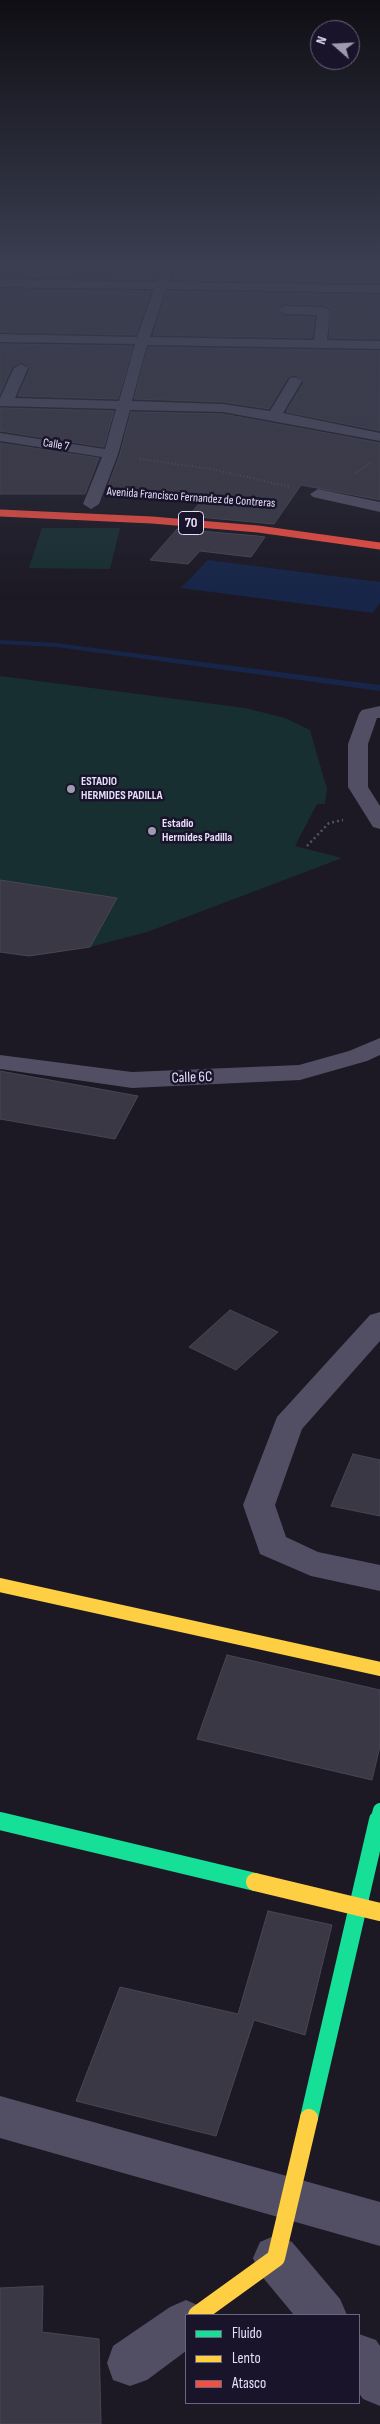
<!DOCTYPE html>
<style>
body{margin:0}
#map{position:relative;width:380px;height:2424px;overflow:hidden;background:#1c1924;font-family:"Sofia Sans Condensed",sans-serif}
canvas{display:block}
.legend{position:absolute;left:185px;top:2314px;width:175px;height:90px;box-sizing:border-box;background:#191429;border:1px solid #6b657d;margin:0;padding:6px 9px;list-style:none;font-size:15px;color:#e5dffc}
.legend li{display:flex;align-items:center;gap:10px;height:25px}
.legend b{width:25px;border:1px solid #6b657d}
.north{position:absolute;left:310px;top:20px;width:50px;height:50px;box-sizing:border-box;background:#191429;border:1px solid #6b657d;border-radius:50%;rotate:289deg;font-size:14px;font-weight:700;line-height:20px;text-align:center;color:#e5dffc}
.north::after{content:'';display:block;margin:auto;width:18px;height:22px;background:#9f9ab0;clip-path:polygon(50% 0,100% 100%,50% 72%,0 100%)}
</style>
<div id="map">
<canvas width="380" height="2424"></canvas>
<ul class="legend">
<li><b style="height:6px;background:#16e098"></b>Fluido</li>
<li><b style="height:6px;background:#ffcf43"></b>Lento</li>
<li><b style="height:6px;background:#f24e42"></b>Atasco</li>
</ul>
<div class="north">N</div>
</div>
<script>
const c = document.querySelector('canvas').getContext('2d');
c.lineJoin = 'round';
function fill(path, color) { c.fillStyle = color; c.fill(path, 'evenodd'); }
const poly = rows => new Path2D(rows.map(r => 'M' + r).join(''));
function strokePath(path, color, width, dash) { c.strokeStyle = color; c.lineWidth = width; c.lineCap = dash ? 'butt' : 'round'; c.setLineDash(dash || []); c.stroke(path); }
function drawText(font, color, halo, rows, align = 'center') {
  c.font = font + ' "Sofia Sans Condensed",sans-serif'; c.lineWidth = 5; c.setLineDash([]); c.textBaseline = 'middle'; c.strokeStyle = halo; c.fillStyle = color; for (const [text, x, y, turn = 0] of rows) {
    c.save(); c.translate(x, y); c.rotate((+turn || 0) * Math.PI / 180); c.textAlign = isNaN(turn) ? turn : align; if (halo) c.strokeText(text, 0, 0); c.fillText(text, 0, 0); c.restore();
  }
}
fill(poly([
 [42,528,120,528,110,569,29,568],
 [0,676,245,708,285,718,310,730,327,789,325,804,317,804,295,846,342,858,147,932,90,947,29,956,0,952]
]), '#182f31');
fill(poly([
 [208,560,380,582,380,603,373,613,181,588]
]), '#162548');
fill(poly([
 [0,640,56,643,380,685,380,691,56,647,0,644,0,640]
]), '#162548');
const building = poly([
 [0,262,162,262,156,280,0,277,0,262],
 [178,262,305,262,372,266,373,268,380,268,380,283,172,280,178,262],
 [0,289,151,291,136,335,0,332,0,289],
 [167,291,380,295,380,339,329,338,331,309,324,305,284,304,276,309,283,316,315,317,312,338,153,335,167,291],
 [0,344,133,346,118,399,18,396,30,369,22,362,12,367,0,394,0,344],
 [148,347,380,351,380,431,286,412,304,382,295,375,288,377,269,409,223,402,134,399,148,347],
 [0,408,114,411,104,447,0,431,0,408],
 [131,412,223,414,380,443,380,500,301,485,274,524,188,516,201,502,114,497,115,495,105,494,120,454,131,412],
 [0,443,99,458,85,494,0,494,0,443],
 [177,529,258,536,265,537,251,557,200,551,188,564,150,560,177,529],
 [0,880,117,898,90,947,29,956,0,952,0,880],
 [0,1071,138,1096,115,1139,0,1119,0,1071],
 [230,1310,278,1332,236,1370,189,1347,230,1310],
 [353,1454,380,1460,380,1516,331,1506,353,1454],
 [227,1655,380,1690,380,1746,372,1780,197,1739,227,1655],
 [268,1911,332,1925,305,2035,254,2020,216,2136,76,2101,120,1987,238,2014,268,1911],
 [43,2286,42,2332,99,2339,101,2424,0,2424,0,2288,43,2286]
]);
fill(building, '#3b3845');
strokePath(building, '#494556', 1);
strokePath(poly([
 [140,459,211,469,291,487],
 [355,473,371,463]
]), '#4c5664', 2, [1, 2.5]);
strokePath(poly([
 [307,846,329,823,343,820]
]), '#4c5664', 2.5, [2, 3]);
fill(poly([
 [164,262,176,262,169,282,380,285,380,293,166,289,150,337,314,340,317,315,284,314,278,310,284,306,324,307,330,311,327,340,380,341,380,349,147,345,132,401,223,404,270,411,290,378,295,377,302,381,283,413,380,433,380,441,223,412,130,410,118,454,99,504,91,509,83,504,102,457,0,441,0,433,105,449,116,409,0,406,0,398,14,368,21,364,28,368,15,398,119,401,135,344,0,342,0,334,137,337,154,289,0,287,0,279,157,282,164,262],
 [318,489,380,502,380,512,313,497,310,494,318,489],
 [380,706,380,718,377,718,368,744,368,787,380,806,380,829,373,827,348,787,348,744,359,714,362,710,380,706],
 [380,1038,380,1055,367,1061,300,1080,132,1088,0,1069,0,1055,132,1072,299,1065,349,1051,380,1038],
 [380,1312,380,1341,302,1429,275,1505,286,1537,318,1552,380,1565,380,1591,311,1576,260,1554,243,1505,277,1417,370,1315,380,1312],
 [0,2096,380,2202,380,2246,0,2138,0,2096],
 [276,2235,292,2242,340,2299,347,2315,294,2315,260,2274,253,2258,260,2242,276,2235],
 [186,2300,202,2307,206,2315,186,2315,186,2351,147,2380,130,2386,113,2380,107,2363,113,2346,170,2307,186,2300],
 [359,2334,376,2340,380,2346,380,2406,363,2399,359,2393,359,2334]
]), '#524f64');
strokePath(poly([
 [377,1821,380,1810]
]), '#16e098', 14);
strokePath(poly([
 [0,1821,255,1882],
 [309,2118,378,1820]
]), '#16e098', 18);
strokePath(poly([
 [0,1585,380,1669]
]), '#ffcf43', 14);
strokePath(poly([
 [255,1882,380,1912],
 [197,2315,276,2258,309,2118]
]), '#ffcf43', 18);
strokePath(poly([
 [0,513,152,520,258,529,380,546]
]), '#f24e42', 7);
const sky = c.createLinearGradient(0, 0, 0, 601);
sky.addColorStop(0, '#0f0e14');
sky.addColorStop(0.44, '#3a3e50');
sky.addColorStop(1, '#3a3e5000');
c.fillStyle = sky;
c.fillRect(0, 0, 380, 601);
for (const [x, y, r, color] of [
 [71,789,5,"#9f9ab0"],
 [152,831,5,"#9f9ab0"]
]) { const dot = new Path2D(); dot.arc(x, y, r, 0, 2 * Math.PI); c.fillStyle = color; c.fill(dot); strokePath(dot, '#191429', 2); }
drawText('12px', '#e5dffc', '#191429', [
 ["Calle 7",56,445,9],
 ["Avenida Francisco Fernandez de Contreras",191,498,4]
]);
drawText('bold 12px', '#e5dffc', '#191429', [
 ["ESTADIO",81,782],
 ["HERMIDES PADILLA",81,796],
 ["Estadio",162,824],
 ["Hermides Padilla",162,838]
], 'left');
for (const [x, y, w] of [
 [191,523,25]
]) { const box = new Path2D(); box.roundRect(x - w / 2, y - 11.5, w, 23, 4); c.fillStyle = '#191429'; c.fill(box); strokePath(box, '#e5dffc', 1); }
drawText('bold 14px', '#e5dffc', null, [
 ["70",191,523]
]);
drawText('15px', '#e5dffc', '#191429', [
 ["Calle 6C",192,1078,-2]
]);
</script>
